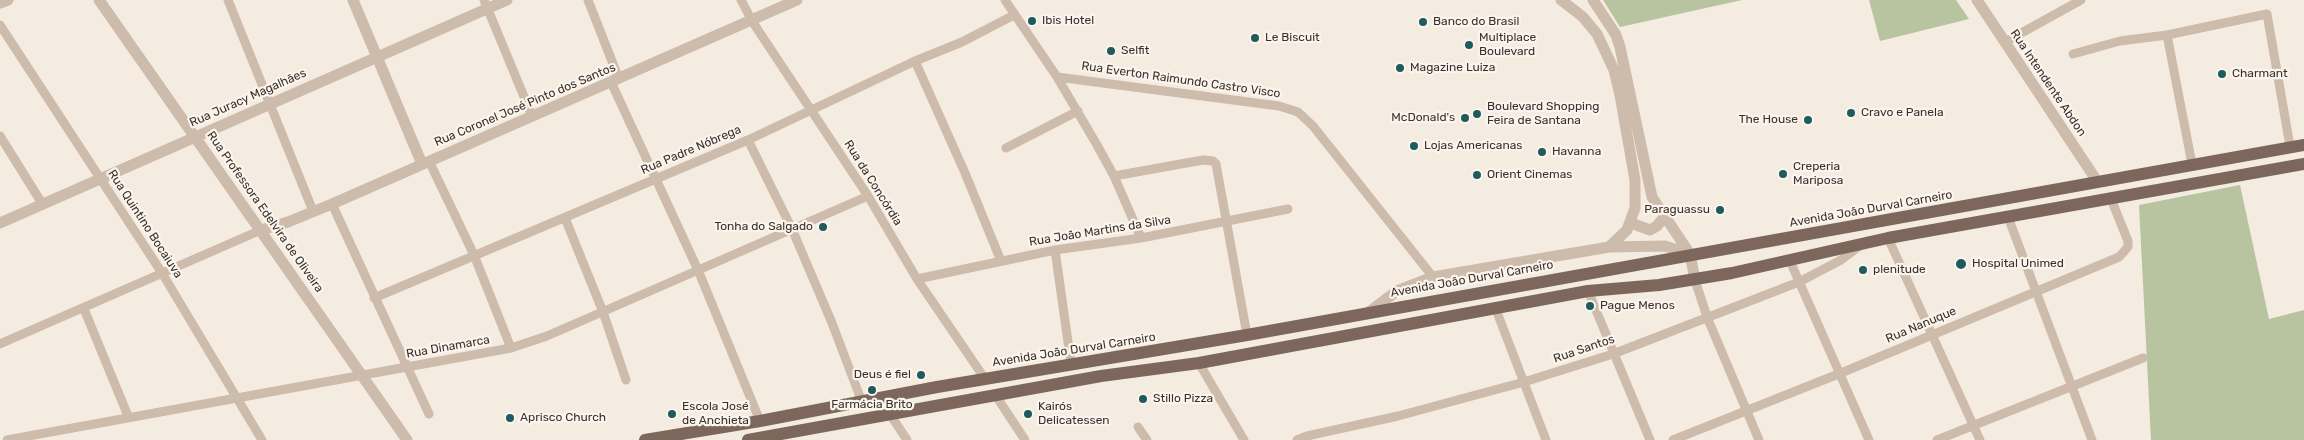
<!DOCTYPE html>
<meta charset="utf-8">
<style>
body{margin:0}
canvas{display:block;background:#f4ebe1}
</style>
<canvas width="2304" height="440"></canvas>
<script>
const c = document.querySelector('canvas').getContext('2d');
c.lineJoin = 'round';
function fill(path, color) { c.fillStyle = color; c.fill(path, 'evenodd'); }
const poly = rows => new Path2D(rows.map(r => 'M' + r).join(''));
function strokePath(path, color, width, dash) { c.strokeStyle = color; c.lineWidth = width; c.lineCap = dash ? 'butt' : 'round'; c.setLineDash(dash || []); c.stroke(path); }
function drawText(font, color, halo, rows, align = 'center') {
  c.font = font + ' Rubik,sans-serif'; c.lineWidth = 4.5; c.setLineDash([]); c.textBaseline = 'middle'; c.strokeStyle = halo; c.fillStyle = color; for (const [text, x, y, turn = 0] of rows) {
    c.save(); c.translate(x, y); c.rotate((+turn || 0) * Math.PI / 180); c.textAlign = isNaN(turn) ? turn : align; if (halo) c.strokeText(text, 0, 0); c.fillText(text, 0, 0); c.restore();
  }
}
fill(poly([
 [1603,0,1742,0,1620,27],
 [1869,0,1956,0,1969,19,1880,41],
 [2240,185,2269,319,2304,310,2304,440,2151,440,2139,205]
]), '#b8c4a0');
strokePath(poly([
 [228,0,313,211],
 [484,0,532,116],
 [588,0,619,79],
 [741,0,752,21,868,196,917,279,985,379],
 [1005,0,1057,77,1097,145,1114,176,1141,238],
 [0,25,162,273,262,440],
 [2167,35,2192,164],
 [2005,42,2081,0],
 [2073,54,2120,41,2167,35,2267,14,2290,146],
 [915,61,965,173,1001,261],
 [1057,77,1279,106,1298,112,1313,126,1433,277],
 [611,82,698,270,760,421],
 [0,136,43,205],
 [748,140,792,229,832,323,862,402],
 [1006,148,1078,111],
 [429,161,474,255,511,348],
 [1114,176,1203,160,1213,161,1216,164,1247,335],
 [332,204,429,414],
 [2008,217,2092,440],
 [565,218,603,312,626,380],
 [1888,238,1980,440],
 [1055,250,1071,363],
 [1790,261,1869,440],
 [917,279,1055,250,1141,238,1288,209],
 [1695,280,1707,317,1759,440],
 [1588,291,1650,440],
 [374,298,748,140,915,61,962,42,1014,15],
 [1495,307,1546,440],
 [84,309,128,416],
 [0,344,261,230],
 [1199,363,1244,440],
 [996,396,1025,440],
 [890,414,907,440],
 [1138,427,1147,440],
 [7,440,511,348,547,336,868,196],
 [1297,440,1307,436,1398,416,1524,382,1613,354,1799,282,1841,260,1861,245],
 [1673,440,1841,373,2119,257,2128,247,2128,241,2111,199],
 [1937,440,2143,358]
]), '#cdbbac', 9);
strokePath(poly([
 [99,0,407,440],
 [353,0,422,164],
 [1561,0,1583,17,1597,34,1614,70,1620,95,1635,180,1635,208,1627,230,1609,247],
 [1593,0,1616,35,1620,47,1652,197,1690,254,1695,280],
 [1977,0,2097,181],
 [0,3,8,0],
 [0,223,507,0],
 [1631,223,1650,230,1657,226,1664,217],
 [261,230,288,222,332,204,797,0],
 [1369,312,1397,291,1433,277,1609,247,1665,246,1690,254]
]), '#cdbbac', 11);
strokePath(poly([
 [645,440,760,421,937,387,1247,335,2304,145],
 [748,440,1101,376,1199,363,1588,291,1659,285,1732,273,1888,238,2304,164]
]), '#7d675c', 12);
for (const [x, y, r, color] of [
 [1032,21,5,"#1f5a5e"],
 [1423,22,5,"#1f5a5e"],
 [1255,38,5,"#1f5a5e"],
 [1469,45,5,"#1f5a5e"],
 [1111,51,5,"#1f5a5e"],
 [1400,68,5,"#1f5a5e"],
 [2222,74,5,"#1f5a5e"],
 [1851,113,5,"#1f5a5e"],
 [1477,114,5,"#1f5a5e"],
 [1465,118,5,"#1f5a5e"],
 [1808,120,5,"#1f5a5e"],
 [1414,146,5,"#1f5a5e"],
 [1542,152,5,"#1f5a5e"],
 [1783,174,5,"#1f5a5e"],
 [1477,175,5,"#1f5a5e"],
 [1720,210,5,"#1f5a5e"],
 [823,227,5,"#1f5a5e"],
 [1961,264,6,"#1f5a5e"],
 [1863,270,5,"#1f5a5e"],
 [1590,306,5,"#1f5a5e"],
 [921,375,5,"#1f5a5e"],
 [872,390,5,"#1f5a5e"],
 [1143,399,5,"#1f5a5e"],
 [672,414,5,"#1f5a5e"],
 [1028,414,5,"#1f5a5e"],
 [510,418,5,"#1f5a5e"]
]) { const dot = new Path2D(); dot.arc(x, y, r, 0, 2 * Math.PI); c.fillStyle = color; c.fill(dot); strokePath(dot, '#fbf5ee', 2); }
drawText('12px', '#3b302b', '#fbf5ee', [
 ["Ibis Hotel",1042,21],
 ["Banco do Brasil",1433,22],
 ["Le Biscuit",1265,38],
 ["Multiplace",1479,38],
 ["Boulevard",1479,52],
 ["Selfit",1121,51],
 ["Magazine Luiza",1410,68],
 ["Charmant",2232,74],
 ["Boulevard Shopping",1487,107],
 ["Feira de Santana",1487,121],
 ["Cravo e Panela",1861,113],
 ["McDonald's",1455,118,"right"],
 ["The House",1798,120,"right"],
 ["Lojas Americanas",1424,146],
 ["Havanna",1552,152],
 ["Creperia",1793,167],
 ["Mariposa",1793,181],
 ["Orient Cinemas",1487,175],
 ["Paraguassu",1710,210,"right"],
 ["Tonha do Salgado",813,227,"right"],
 ["Hospital Unimed",1972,264],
 ["plenitude",1873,270],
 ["Pague Menos",1600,306],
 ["Deus é fiel",911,375,"right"],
 ["Stillo Pizza",1153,399],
 ["Farmácia Brito",872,405,"center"],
 ["Escola José",682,407],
 ["de Anchieta",682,421],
 ["Kairós",1038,407],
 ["Delicatessen",1038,421],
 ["Aprisco Church",520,418]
], 'left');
drawText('12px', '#3b302b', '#fbf5ee', [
 ["Rua Everton Raimundo Castro Visco",1181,80,8],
 ["Rua Intendente Abdon",2048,83,56],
 ["Rua Juracy Magalhães",248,98,-24],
 ["Rua Coronel José Pinto dos Santos",525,105,-23],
 ["Rua Padre Nóbrega",691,150,-23],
 ["Rua da Concórdia",873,183,58],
 ["Avenida João Durval Carneiro",1871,209,-10],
 ["Rua Professora Edelvira de Oliveira",265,212,55],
 ["Rua Quintino Bocaiuva",145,224,57],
 ["Rua João Martins da Silva",1100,231,-9],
 ["Avenida João Durval Carneiro",1472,279,-10],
 ["Rua Nanuque",1921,325,-23],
 ["Rua Dinamarca",448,347,-10],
 ["Rua Santos",1584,349,-19],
 ["Avenida João Durval Carneiro",1074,350,-9]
]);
</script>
